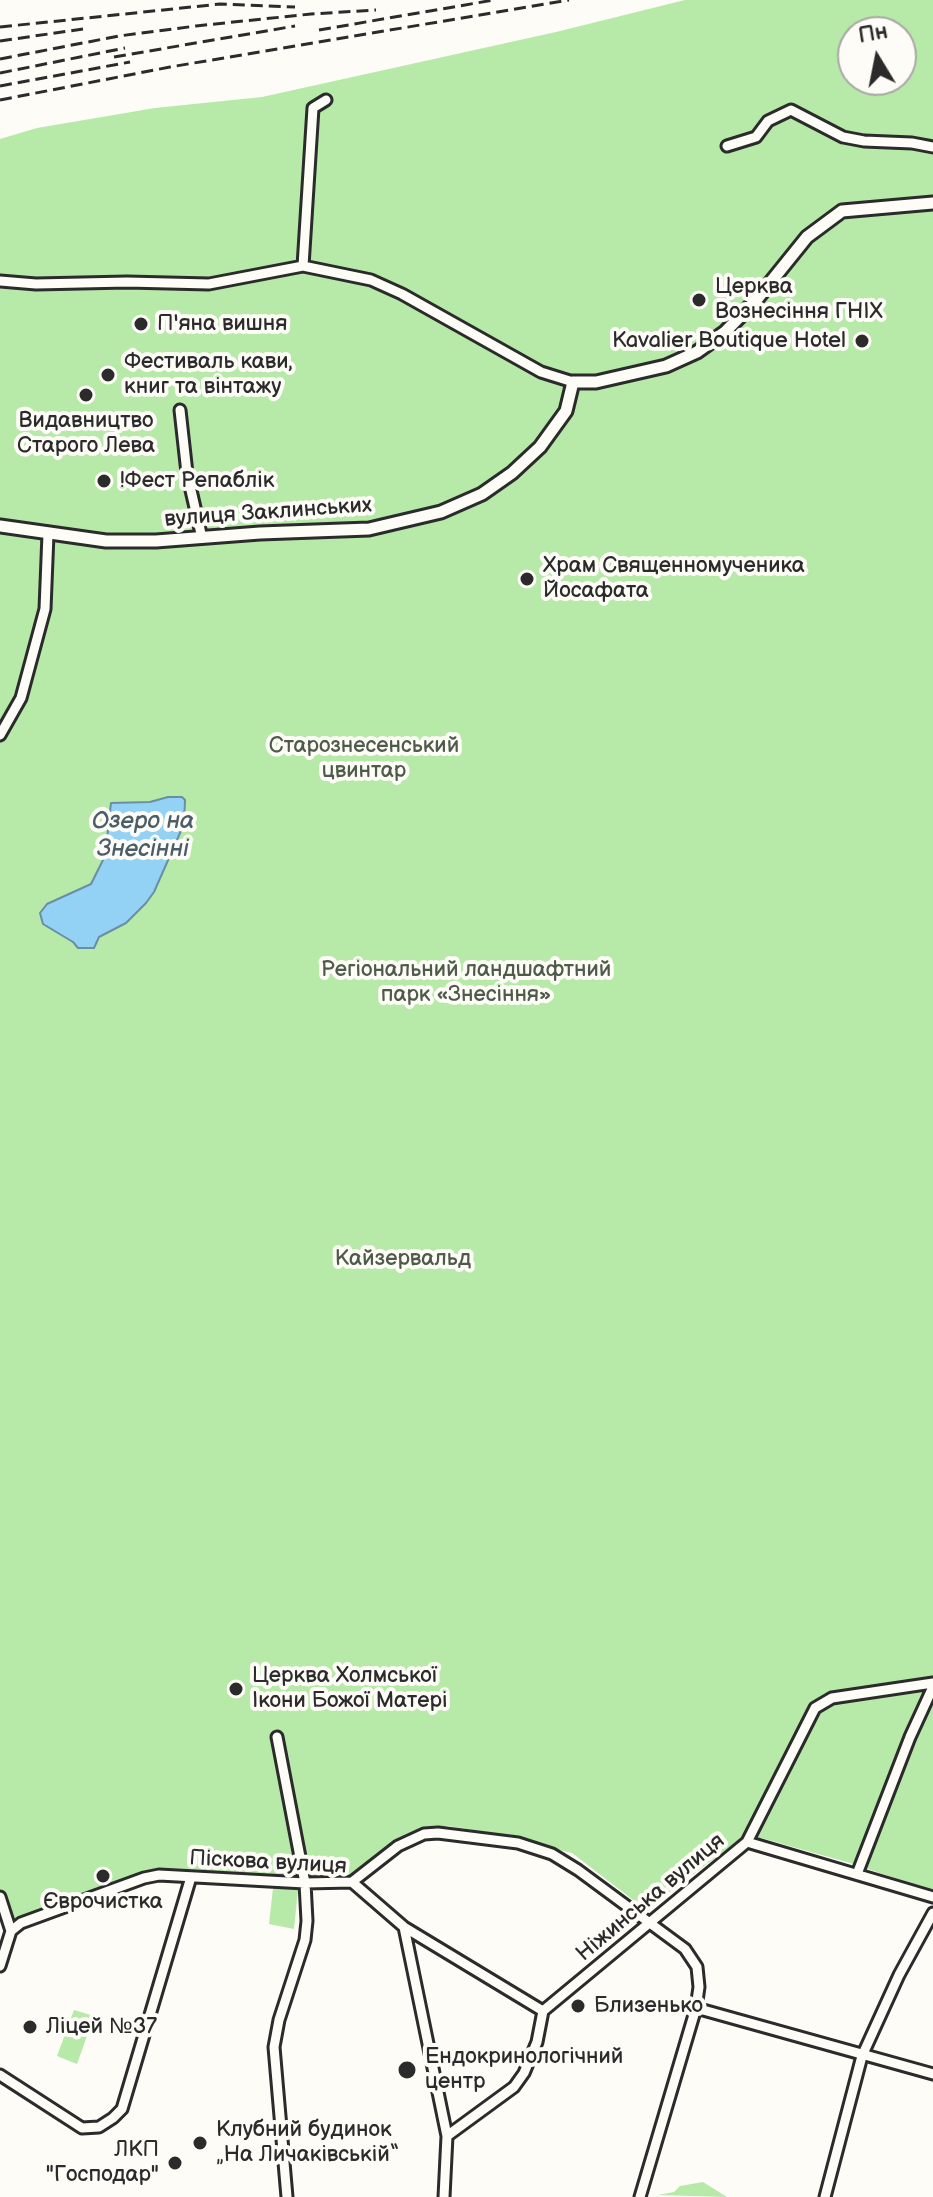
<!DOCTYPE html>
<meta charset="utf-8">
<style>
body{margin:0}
#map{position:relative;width:933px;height:2197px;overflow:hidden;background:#fdfcf7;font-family:"Balsamiq Sans",sans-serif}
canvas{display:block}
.north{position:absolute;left:837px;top:16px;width:80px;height:80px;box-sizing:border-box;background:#fdfcf7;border:2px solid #a9a8a5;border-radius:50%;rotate:350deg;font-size:22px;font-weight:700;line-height:32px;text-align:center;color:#2b2b2b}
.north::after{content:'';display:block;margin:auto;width:28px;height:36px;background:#2b2b2b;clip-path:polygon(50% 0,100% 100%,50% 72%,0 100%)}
</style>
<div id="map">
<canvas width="933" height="2197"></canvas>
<div class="north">Пн</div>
</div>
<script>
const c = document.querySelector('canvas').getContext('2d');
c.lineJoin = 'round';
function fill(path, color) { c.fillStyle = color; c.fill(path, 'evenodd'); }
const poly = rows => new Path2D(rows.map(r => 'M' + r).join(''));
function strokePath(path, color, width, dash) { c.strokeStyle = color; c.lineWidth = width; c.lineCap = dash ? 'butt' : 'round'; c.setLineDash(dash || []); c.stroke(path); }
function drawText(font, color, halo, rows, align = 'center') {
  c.font = font + ' "Balsamiq Sans",sans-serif'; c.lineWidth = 8; c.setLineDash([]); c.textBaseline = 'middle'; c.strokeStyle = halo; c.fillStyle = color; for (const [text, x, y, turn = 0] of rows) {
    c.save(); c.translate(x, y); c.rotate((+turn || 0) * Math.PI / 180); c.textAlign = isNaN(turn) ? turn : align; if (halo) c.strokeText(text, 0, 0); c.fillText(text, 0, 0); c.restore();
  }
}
fill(poly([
 [685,0,933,0,933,1891,850,1863,761,1838,735,1843,646,1910,572,1853,491,1833,448,1826,415,1831,346,1877,293,1879,157,1871,6,1929,0,1915,0,139,37,128,155,108,262,97,556,32],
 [853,32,901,32,901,80,853,80],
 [273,1888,298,1890,294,1929,269,1924],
 [74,2010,94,2016,77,2064,57,2056],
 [703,2182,727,2197,658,2195,674,2192,680,2186]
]), '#b7e9a9');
const water = poly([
 [168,797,182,797,185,800,184,824,154,892,146,903,126,923,99,937,94,948,78,948,73,942,43,924,40,913,47,904,91,884,105,856,111,803,150,802,168,797]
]);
fill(water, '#94d2f5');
strokePath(water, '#6a8fa4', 2);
const minor = poly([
 [727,146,756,137,768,121,791,110,843,137,864,141,912,143,933,147],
 [303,266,313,108,326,100],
 [0,281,36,284,127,282,209,284,303,266,371,280,402,294,541,372,573,382],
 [180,410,187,473,202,538],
 [0,735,21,698,45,609,48,534],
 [277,1737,305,1883,307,1921,305,1940,279,2020,274,2047,287,2197],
 [747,1842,933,1897],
 [857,1874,910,1737,933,1687],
 [352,1882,398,1846,424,1834,438,1833,518,1843,552,1854,578,1870,685,1949,697,1967,699,1987,696,2008,640,2197],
 [0,1897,11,1931],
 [404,1927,447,2136,444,2197],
 [11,1931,21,1923,144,1878,159,1875,305,1883,352,1882,404,1927,543,2011],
 [0,1966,11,1931],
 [696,2008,933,2074],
 [0,2075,82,2128,99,2127,113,2118,122,2109,191,1877],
 [447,2136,514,2087,524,2073,537,2042,543,2011,747,1842,815,1708,832,1698,933,1683],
 [825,2197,862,2056,899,1975,933,1913]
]);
const tertiary = poly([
 [0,526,106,541,156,541,260,533,369,529,441,512,482,494,512,473,540,447,566,411,573,382,596,382,666,366,697,352,725,332,757,299,807,237,842,211,933,203]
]);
strokePath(minor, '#2b2b2b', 15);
strokePath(tertiary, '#2b2b2b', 17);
strokePath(minor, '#fdfcf7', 9);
strokePath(tertiary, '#fdfcf7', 11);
strokePath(poly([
 [0,27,220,4,295,7],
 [319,30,494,0],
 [0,41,83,29],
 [114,57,295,26],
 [0,59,119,36,196,26,311,14,376,10],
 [0,73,125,48],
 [0,86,130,62],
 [0,100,170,67,569,0]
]), '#2b2b2b', 3, [12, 6]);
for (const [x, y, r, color] of [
 [699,300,8,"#2b2b2b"],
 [141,324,8,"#2b2b2b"],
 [862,341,8,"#2b2b2b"],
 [108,375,8,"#2b2b2b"],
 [86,395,8,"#2b2b2b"],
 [104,481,8,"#2b2b2b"],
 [527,579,8,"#2b2b2b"],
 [236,1689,8,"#2b2b2b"],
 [103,1876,8,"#2b2b2b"],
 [578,2006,8,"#2b2b2b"],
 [30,2027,8,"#2b2b2b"],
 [407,2070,10,"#2b2b2b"],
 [200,2143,8,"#2b2b2b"],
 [175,2163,8,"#2b2b2b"]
]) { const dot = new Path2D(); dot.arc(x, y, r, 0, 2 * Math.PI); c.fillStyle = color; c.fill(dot); strokePath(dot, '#fdfcf7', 3); }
drawText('22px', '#2b2b2b', '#fdfcf7', [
 ["Церква",715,287],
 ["Вознесіння ГНІХ",715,312],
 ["П'яна вишня",157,324],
 ["Kavalier Boutique Hotel",846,341,"right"],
 ["Фестиваль кави,",124,362],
 ["книг та вінтажу",124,387],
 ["Видавництво",86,421,"center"],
 ["Старого Лева",86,446,"center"],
 ["!Фест Репаблік",120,481],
 ["Храм Священномученика",543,566],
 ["Йосафата",543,591],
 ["Церква Холмської",252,1676],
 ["Ікони Божої Матері",252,1701],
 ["Єврочистка",103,1902,"center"],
 ["Близенько",594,2006],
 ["Ліцей №37",46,2027],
 ["Ендокринологічний",425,2057],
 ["центр",425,2082],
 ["Клубний будинок",216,2130],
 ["„На Личаківській“",216,2155],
 ["ЛКП",159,2150,"right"],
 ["\"Господар\"",159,2175,"right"]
], 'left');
drawText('22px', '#2b2b2b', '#fdfcf7', [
 ["вулиця Заклинських",268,513,-4],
 ["Піскова вулиця",268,1863,3],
 ["Ніжинська вулиця",651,1898,-40]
]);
drawText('22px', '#4e5a4a', '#fdfcf7', [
 ["Старознесенський",364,746],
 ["цвинтар",364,771],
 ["Регіональний ландшафтний",466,970],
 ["парк «Знесіння»",466,995],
 ["Кайзервальд",403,1259]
]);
drawText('italic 24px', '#4a5d68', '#fdfcf7', [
 ["Озеро на",143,822],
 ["Знесінні",143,850]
]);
</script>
